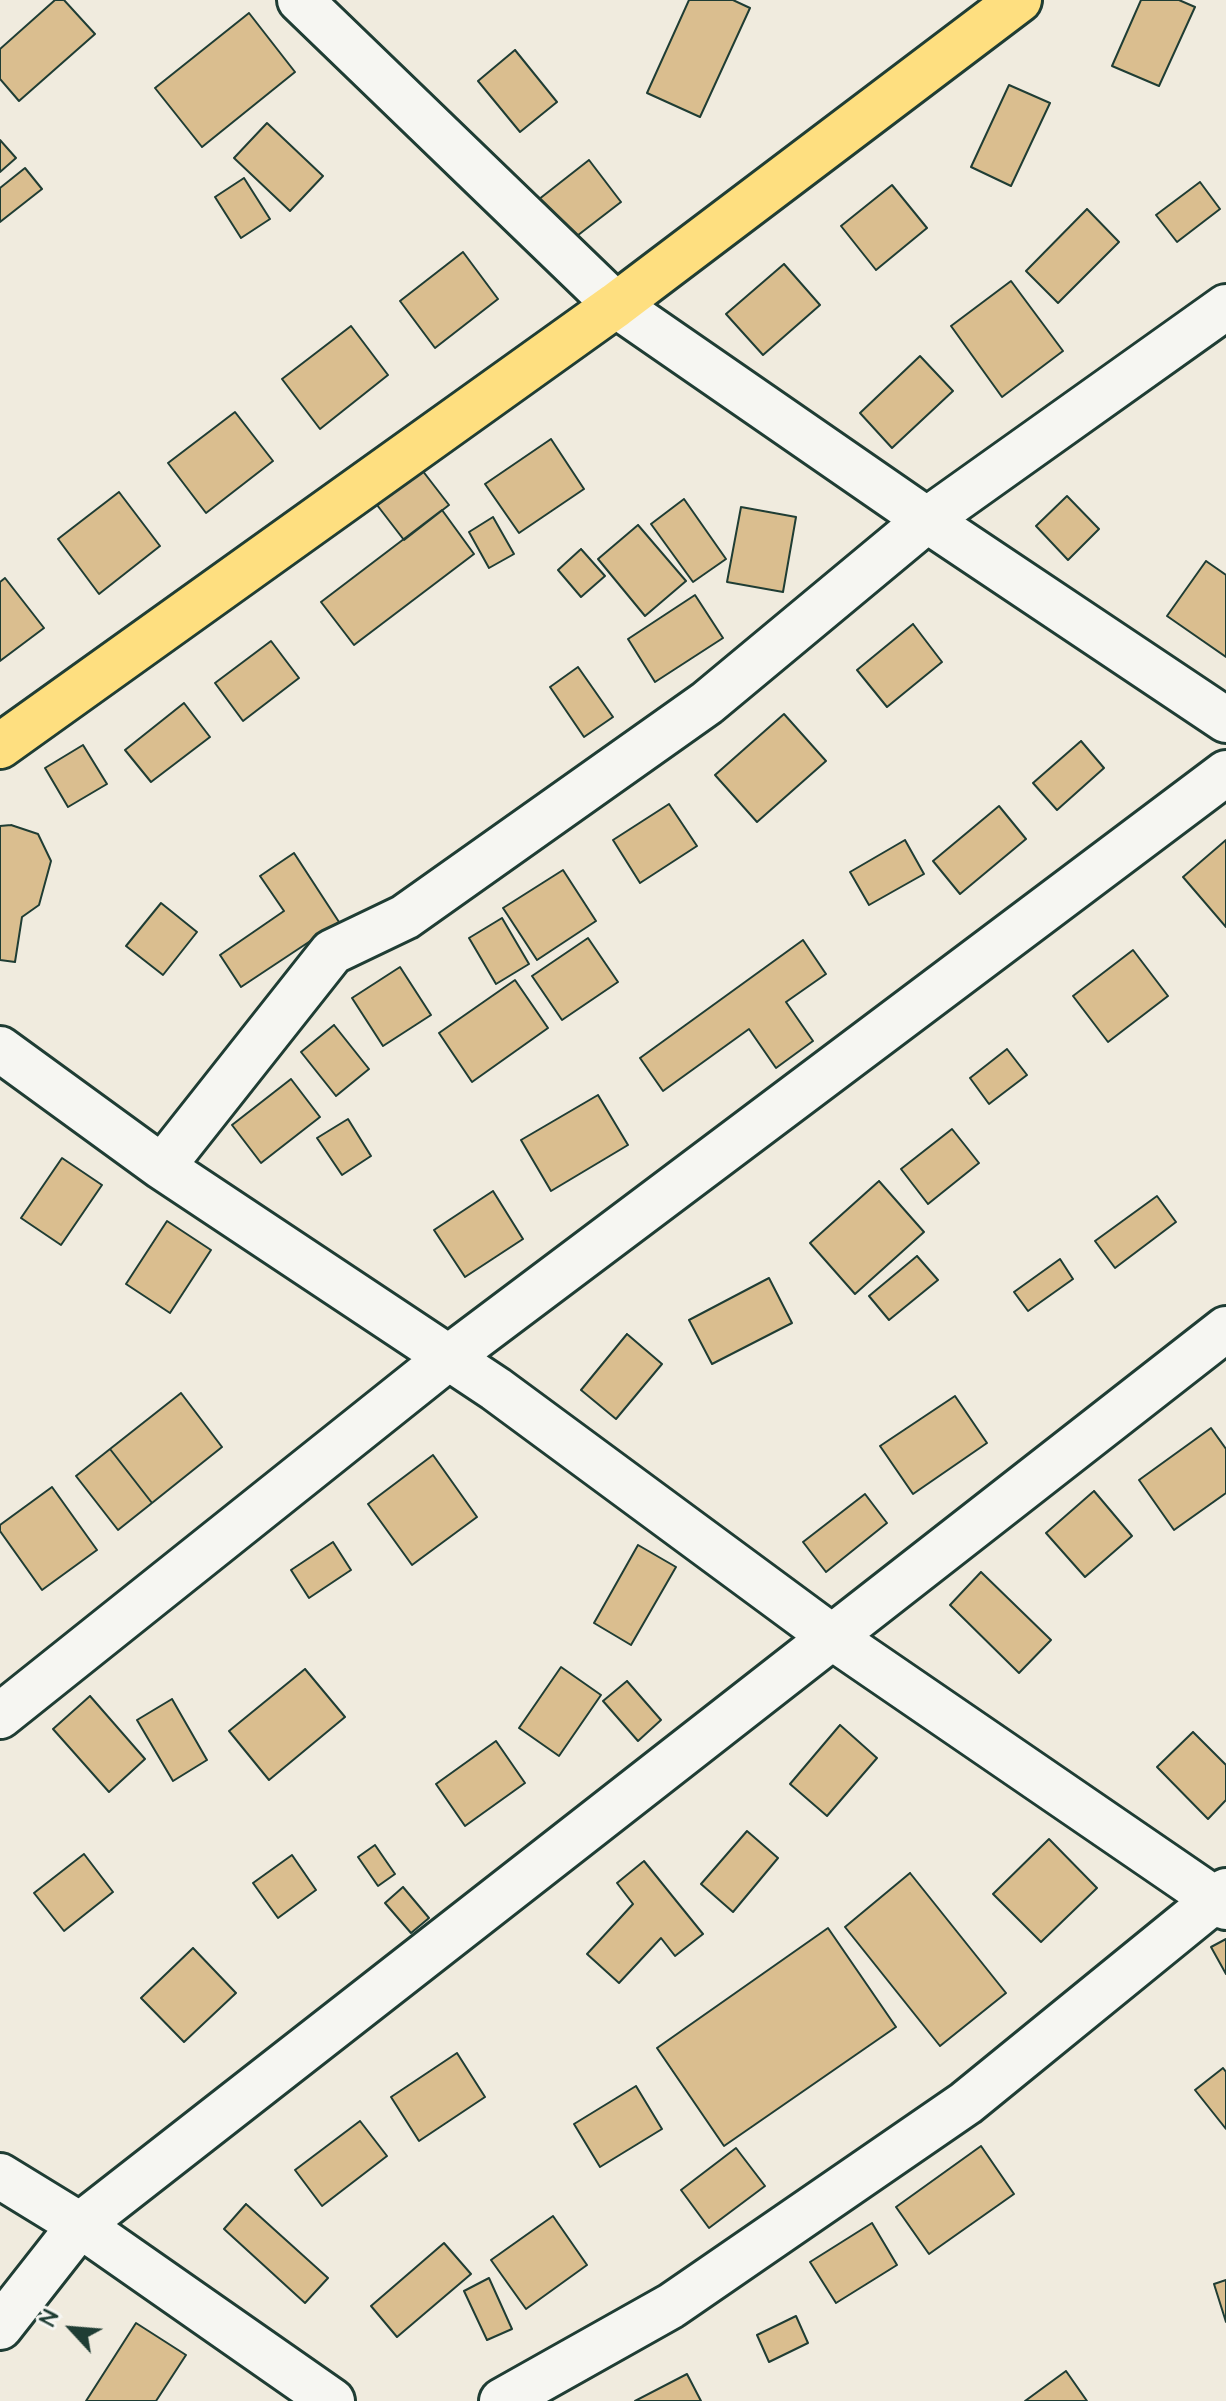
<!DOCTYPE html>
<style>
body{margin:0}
#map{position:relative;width:1226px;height:2401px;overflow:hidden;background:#f0ebde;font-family:"Architects Daughter",sans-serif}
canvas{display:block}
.north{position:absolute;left:32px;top:2289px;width:80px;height:80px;-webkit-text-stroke:6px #f6f6f2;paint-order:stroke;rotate:296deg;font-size:22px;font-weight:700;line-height:32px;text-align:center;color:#1f3d34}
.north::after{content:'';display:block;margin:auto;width:28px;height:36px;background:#1f3d34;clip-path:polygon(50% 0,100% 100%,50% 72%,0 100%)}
</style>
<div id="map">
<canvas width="1226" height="2401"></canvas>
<div class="north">N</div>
</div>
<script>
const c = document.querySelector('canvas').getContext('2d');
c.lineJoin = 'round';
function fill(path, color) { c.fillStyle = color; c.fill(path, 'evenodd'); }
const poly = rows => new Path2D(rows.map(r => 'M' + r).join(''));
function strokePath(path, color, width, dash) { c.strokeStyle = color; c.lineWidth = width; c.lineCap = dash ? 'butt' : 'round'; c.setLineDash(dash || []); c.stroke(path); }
const building = poly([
 [55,0,64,0,95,34,19,101,0,79,0,49,55,0],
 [689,0,733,0,750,8,700,117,647,93,689,0],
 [1141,0,1179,0,1195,7,1159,86,1112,66,1141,0],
 [249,13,295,72,202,147,155,88,249,13],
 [515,50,557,102,520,132,478,81,515,50],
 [1009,85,1050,103,1011,186,971,167,1009,85],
 [267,123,323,176,290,211,234,158,267,123],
 [0,140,16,158,0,172,0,140],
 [589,160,621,202,560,249,529,207,589,160],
 [25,168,42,189,0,222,0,188,25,168],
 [244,178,270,219,241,238,215,197,244,178],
 [1200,182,1220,209,1177,242,1156,215,1200,182],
 [892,185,927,228,876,270,841,226,892,185],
 [1087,209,1119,242,1058,303,1026,271,1087,209],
 [463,252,498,299,435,348,400,301,463,252],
 [784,264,820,305,763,355,726,314,784,264],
 [1011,281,1063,351,1002,397,951,326,1011,281],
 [351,326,388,375,320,429,282,379,351,326],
 [920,356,953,391,892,448,860,413,920,356],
 [235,412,273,461,206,513,168,463,235,412],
 [551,439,584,489,519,533,485,484,551,439],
 [422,470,449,505,404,540,377,505,422,470],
 [119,492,160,546,99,594,58,539,119,492],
 [1067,496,1099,529,1068,560,1036,526,1067,496],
 [684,499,726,559,693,582,651,524,684,499],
 [741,507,796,517,783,592,727,582,741,507],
 [442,510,474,554,354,645,321,602,442,510],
 [493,517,514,554,489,568,469,532,493,517],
 [638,525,686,581,645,616,598,559,638,525],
 [581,549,605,576,581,597,558,570,581,549],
 [1206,561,1226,575,1226,657,1167,616,1206,561],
 [5,578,44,628,0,661,0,582,5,578],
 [695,595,723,638,655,682,628,639,695,595],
 [913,624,942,662,887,707,857,670,913,624],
 [271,641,299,678,243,721,215,683,271,641],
 [578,667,613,717,584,737,550,687,578,667],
 [184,703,210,737,151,782,125,750,184,703],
 [784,714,826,761,757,822,715,775,784,714],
 [1081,741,1104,768,1057,810,1033,783,1081,741],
 [83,745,107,784,68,807,45,768,83,745],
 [669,804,697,846,640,883,613,840,669,804],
 [999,806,1026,839,960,894,933,861,999,806],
 [11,825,38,834,51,861,39,905,22,917,15,962,0,960,0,826,11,825],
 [905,840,924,874,869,905,850,872,905,840],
 [1226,840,1226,927,1183,877,1226,840],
 [294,853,339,922,241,987,220,955,284,911,260,876,294,853],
 [563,870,596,921,537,960,503,908,563,870],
 [161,903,197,932,163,975,126,946,161,903],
 [502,918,529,964,496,984,469,938,502,918],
 [588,938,618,982,562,1020,532,976,588,938],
 [803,940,826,974,786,1002,813,1041,776,1068,749,1029,663,1091,640,1058,803,940],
 [1133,950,1168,996,1108,1042,1073,996,1133,950],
 [400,967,431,1015,383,1046,352,998,400,967],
 [515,980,548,1028,472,1082,439,1033,515,980],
 [334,1025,369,1069,336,1096,301,1052,334,1025],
 [1007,1049,1027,1075,989,1104,970,1078,1007,1049],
 [291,1079,320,1117,261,1163,232,1125,291,1079],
 [598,1095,628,1145,551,1191,521,1140,598,1095],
 [348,1119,371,1156,342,1175,317,1138,348,1119],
 [952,1129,979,1163,928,1204,901,1169,952,1129],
 [62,1158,102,1185,61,1245,21,1218,62,1158],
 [879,1181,924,1232,855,1294,810,1243,879,1181],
 [493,1191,523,1239,465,1277,434,1230,493,1191],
 [1157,1196,1176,1222,1115,1268,1095,1241,1157,1196],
 [167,1221,211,1250,170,1313,126,1284,167,1221],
 [917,1256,938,1280,889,1320,869,1296,917,1256],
 [1060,1259,1073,1279,1028,1311,1014,1292,1060,1259],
 [769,1278,792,1323,712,1364,689,1320,769,1278],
 [627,1334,662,1364,616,1419,581,1390,627,1334],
 [181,1393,222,1447,152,1503,110,1449,181,1393],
 [955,1396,987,1443,913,1494,880,1446,955,1396],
 [1211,1428,1226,1449,1226,1493,1174,1530,1139,1480,1211,1428],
 [110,1449,152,1503,118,1530,76,1476,110,1449],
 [433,1455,477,1517,412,1565,368,1504,433,1455],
 [52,1487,97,1550,42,1590,0,1531,0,1525,52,1487],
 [1094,1491,1132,1536,1085,1577,1046,1533,1094,1491],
 [865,1494,887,1523,826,1572,803,1542,865,1494],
 [333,1542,351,1570,309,1598,291,1570,333,1542],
 [638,1545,676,1567,631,1645,594,1623,638,1545],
 [981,1572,1051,1640,1019,1673,950,1605,981,1572],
 [561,1667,601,1695,559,1756,519,1728,561,1667],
 [305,1669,345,1717,269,1780,229,1731,305,1669],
 [627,1681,661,1720,638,1741,603,1701,627,1681],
 [90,1696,145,1759,109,1792,53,1729,90,1696],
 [172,1699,207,1760,173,1781,137,1720,172,1699],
 [840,1725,877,1758,827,1816,790,1784,840,1725],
 [1193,1732,1226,1765,1226,1800,1208,1819,1157,1767,1193,1732],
 [496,1741,525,1783,465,1826,436,1784,496,1741],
 [747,1831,778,1858,733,1912,701,1884,747,1831],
 [1049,1839,1097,1888,1041,1942,993,1894,1049,1839],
 [375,1845,395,1874,378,1886,358,1857,375,1845],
 [84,1854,113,1892,64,1931,34,1893,84,1854],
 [292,1855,316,1890,278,1918,253,1883,292,1855],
 [644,1861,703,1934,675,1956,661,1938,619,1983,587,1954,633,1904,617,1883,644,1861],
 [910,1873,1006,1993,940,2046,845,1927,910,1873],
 [403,1887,429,1918,411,1933,385,1903,403,1887],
 [828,1928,896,2027,724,2146,657,2048,828,1928],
 [1226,1939,1226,1974,1211,1947,1226,1939],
 [193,1948,236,1993,184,2042,141,1998,193,1948],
 [457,2053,485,2097,419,2141,391,2097,457,2053],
 [1223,2068,1226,2072,1226,2129,1195,2090,1223,2068],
 [636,2086,662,2129,600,2167,574,2124,636,2086],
 [360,2121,387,2156,322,2206,295,2170,360,2121],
 [981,2146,1014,2194,929,2254,896,2207,981,2146],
 [736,2148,765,2186,709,2228,681,2190,736,2148],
 [246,2204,328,2278,305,2303,224,2229,246,2204],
 [553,2216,587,2265,526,2309,491,2260,553,2216],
 [872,2223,897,2265,836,2303,810,2262,872,2223],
 [444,2243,471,2274,397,2337,371,2306,444,2243],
 [489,2278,512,2329,487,2340,464,2291,489,2278],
 [1226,2280,1226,2322,1214,2284,1226,2280],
 [796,2316,808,2343,769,2362,757,2335,796,2316],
 [136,2323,186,2355,156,2401,86,2401,136,2323],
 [1066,2371,1087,2401,1025,2401,1066,2371],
 [687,2374,701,2401,635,2401,687,2374]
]);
fill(building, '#dabe8f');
strokePath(building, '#1f3d34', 2);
const minor = poly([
 [300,0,616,305,927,520,1226,720],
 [0,1049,162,1167,496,1389,832,1637,1226,1907],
 [162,1167,332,952,405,917,707,703,927,520,1226,307],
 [0,1716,448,1358,1226,773],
 [0,2176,80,2225,332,2401],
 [0,2327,80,2225,1226,1329],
 [502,2401,671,2306,966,2103,1226,1891]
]);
const major = poly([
 [0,746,616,305,1019,0]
]);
strokePath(minor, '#1f3d34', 50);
strokePath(major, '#1f3d34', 50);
strokePath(minor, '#f6f6f2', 44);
strokePath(major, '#fedf80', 44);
</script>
